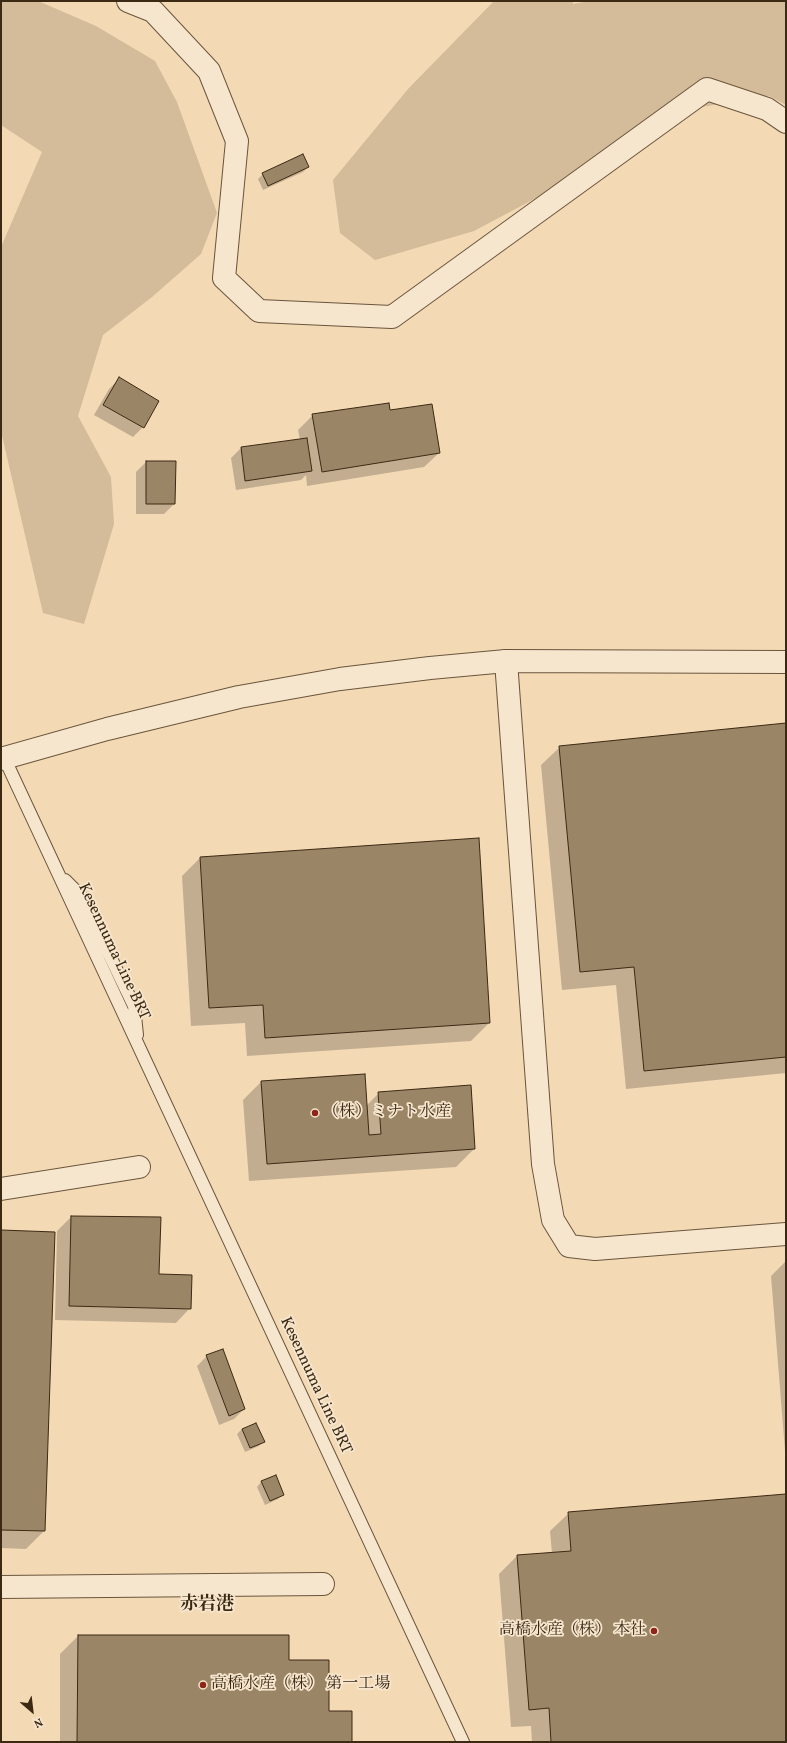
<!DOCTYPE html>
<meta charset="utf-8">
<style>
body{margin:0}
#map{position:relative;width:787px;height:1743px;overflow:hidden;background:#f3d9b4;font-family:Vollkorn,serif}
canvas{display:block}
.frame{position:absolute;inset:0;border:2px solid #3c2914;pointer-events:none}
.north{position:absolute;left:12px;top:1691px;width:40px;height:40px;-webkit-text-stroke:3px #f7e6ce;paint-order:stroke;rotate:152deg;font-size:11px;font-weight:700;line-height:16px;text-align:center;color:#3c2914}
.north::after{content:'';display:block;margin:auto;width:14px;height:18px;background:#3c2914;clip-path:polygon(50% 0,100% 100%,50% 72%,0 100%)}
</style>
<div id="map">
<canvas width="787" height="1743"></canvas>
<div class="frame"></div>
<div class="north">N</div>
</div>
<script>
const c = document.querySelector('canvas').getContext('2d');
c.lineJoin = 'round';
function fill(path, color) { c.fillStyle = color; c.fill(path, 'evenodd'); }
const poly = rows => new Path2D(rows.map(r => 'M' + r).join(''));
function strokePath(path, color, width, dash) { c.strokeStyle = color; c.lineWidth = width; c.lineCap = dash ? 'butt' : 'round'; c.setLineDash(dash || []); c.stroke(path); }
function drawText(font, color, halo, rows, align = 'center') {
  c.font = font + ' Vollkorn,"Noto Serif JP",serif'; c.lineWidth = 3.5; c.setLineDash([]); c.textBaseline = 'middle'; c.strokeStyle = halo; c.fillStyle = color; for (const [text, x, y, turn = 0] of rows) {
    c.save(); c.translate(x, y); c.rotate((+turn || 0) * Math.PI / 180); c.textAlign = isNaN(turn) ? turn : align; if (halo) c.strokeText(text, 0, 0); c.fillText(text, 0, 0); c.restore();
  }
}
fill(poly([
 [1,1,38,1,96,26,155,61,177,102,217,213,201,254,152,297,103,335,78,416,111,477,114,524,84,624,43,613,1,431,1,247,42,152,1,125],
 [494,1,573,1,573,4,589,1,786,1,786,105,769,96,671,112,572,179,474,231,375,260,340,233,333,180,408,89]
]), '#d4bb99');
fill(poly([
 [308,167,303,172,263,190,258,179,263,174],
 [119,379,143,427,133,437,94,415,109,389],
 [389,412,439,453,424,467,307,486,306,475,301,480,236,490,231,458,241,448,300,440,298,430,313,415],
 [146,462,174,504,164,514,136,514,136,472],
 [786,724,786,1073,626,1089,616,985,562,990,541,765,560,747],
 [200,858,489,1023,471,1041,247,1056,245,1023,191,1026,182,876],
 [261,1082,366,1106,379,1093,474,1149,456,1167,249,1181,243,1100],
 [71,1217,158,1275,190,1308,176,1323,55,1320,57,1231],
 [1,1231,44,1531,26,1549,1,1548],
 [786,1261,786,1463,771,1276],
 [207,1356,244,1409,234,1419,219,1425,197,1366],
 [242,1429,263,1442,259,1446,245,1452,237,1434],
 [275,1476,283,1494,278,1499,265,1505,257,1487,261,1482],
 [786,1495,786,1742,532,1742,531,1726,511,1727,499,1574,517,1556,552,1553,550,1531,569,1513],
 [78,1636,288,1661,351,1742,60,1742,60,1654]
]), '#0003');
const building = poly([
 [303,154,309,167,268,186,262,173,303,154],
 [119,377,159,401,144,428,103,405,119,377],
 [389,403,390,410,432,404,440,453,322,472,312,414,389,403],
 [307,438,312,471,245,481,241,447,307,438],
 [146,461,176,461,175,504,146,504,146,461],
 [786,723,786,1057,644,1071,634,967,580,972,559,746,786,723],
 [479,838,490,1023,265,1038,263,1005,209,1008,200,857,479,838],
 [365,1074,369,1135,381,1134,378,1092,471,1085,475,1149,267,1164,261,1081,365,1074],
 [71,1216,161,1217,159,1274,192,1275,191,1309,69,1306,71,1216],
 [1,1230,55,1232,45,1531,1,1530,1,1230],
 [223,1349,245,1409,229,1416,206,1355,223,1349],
 [256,1423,265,1442,250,1448,242,1429,256,1423],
 [276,1475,284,1495,270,1501,261,1481,276,1475],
 [786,1494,786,1742,551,1742,549,1708,529,1710,517,1555,571,1551,568,1512,786,1494],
 [78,1635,289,1635,289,1660,329,1660,329,1711,352,1711,352,1742,77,1742,78,1635]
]);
fill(building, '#9b8567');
strokePath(building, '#3c2914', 1);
const service = poly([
 [2,753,463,1742],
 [65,880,81,896,134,1006,137,1035]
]);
const minor = poly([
 [128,1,153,11,209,71,237,141,224,278,259,311,392,317,707,89,767,109,786,122],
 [506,661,543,1164,553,1220,569,1246,595,1249,786,1234],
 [1,1189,139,1167],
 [1,1587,323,1584]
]);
const tertiary = poly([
 [1,759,107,729,239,697,340,679,430,668,506,661,786,662]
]);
strokePath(service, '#6a553c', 14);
strokePath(minor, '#6a553c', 24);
strokePath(tertiary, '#6a553c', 24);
strokePath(service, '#f7e6ce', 12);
strokePath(minor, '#f7e6ce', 22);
strokePath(tertiary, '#f7e6ce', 22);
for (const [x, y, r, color] of [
 [315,1113,4,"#8f2418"],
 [654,1631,4,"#8f2418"],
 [203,1685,4,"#8f2418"]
]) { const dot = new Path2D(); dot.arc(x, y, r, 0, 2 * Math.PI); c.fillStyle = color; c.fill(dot); strokePath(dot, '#f7e6ce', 1.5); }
drawText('16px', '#3c2914', '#f7e6ce', [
 ["Kesennuma Line BRT",113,952,65],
 ["Kesennuma Line BRT",315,1386,65]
]);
drawText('16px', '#3c2914', '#f7e6ce', [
 ["（株）ミナト水産",323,1113],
 ["高橋水産（株） 本社",646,1631,"right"],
 ["高橋水産（株） 第一工場",211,1685]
], 'left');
drawText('bold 18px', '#3c2914', '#f7e6ce', [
 ["赤岩港",207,1606]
]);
</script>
